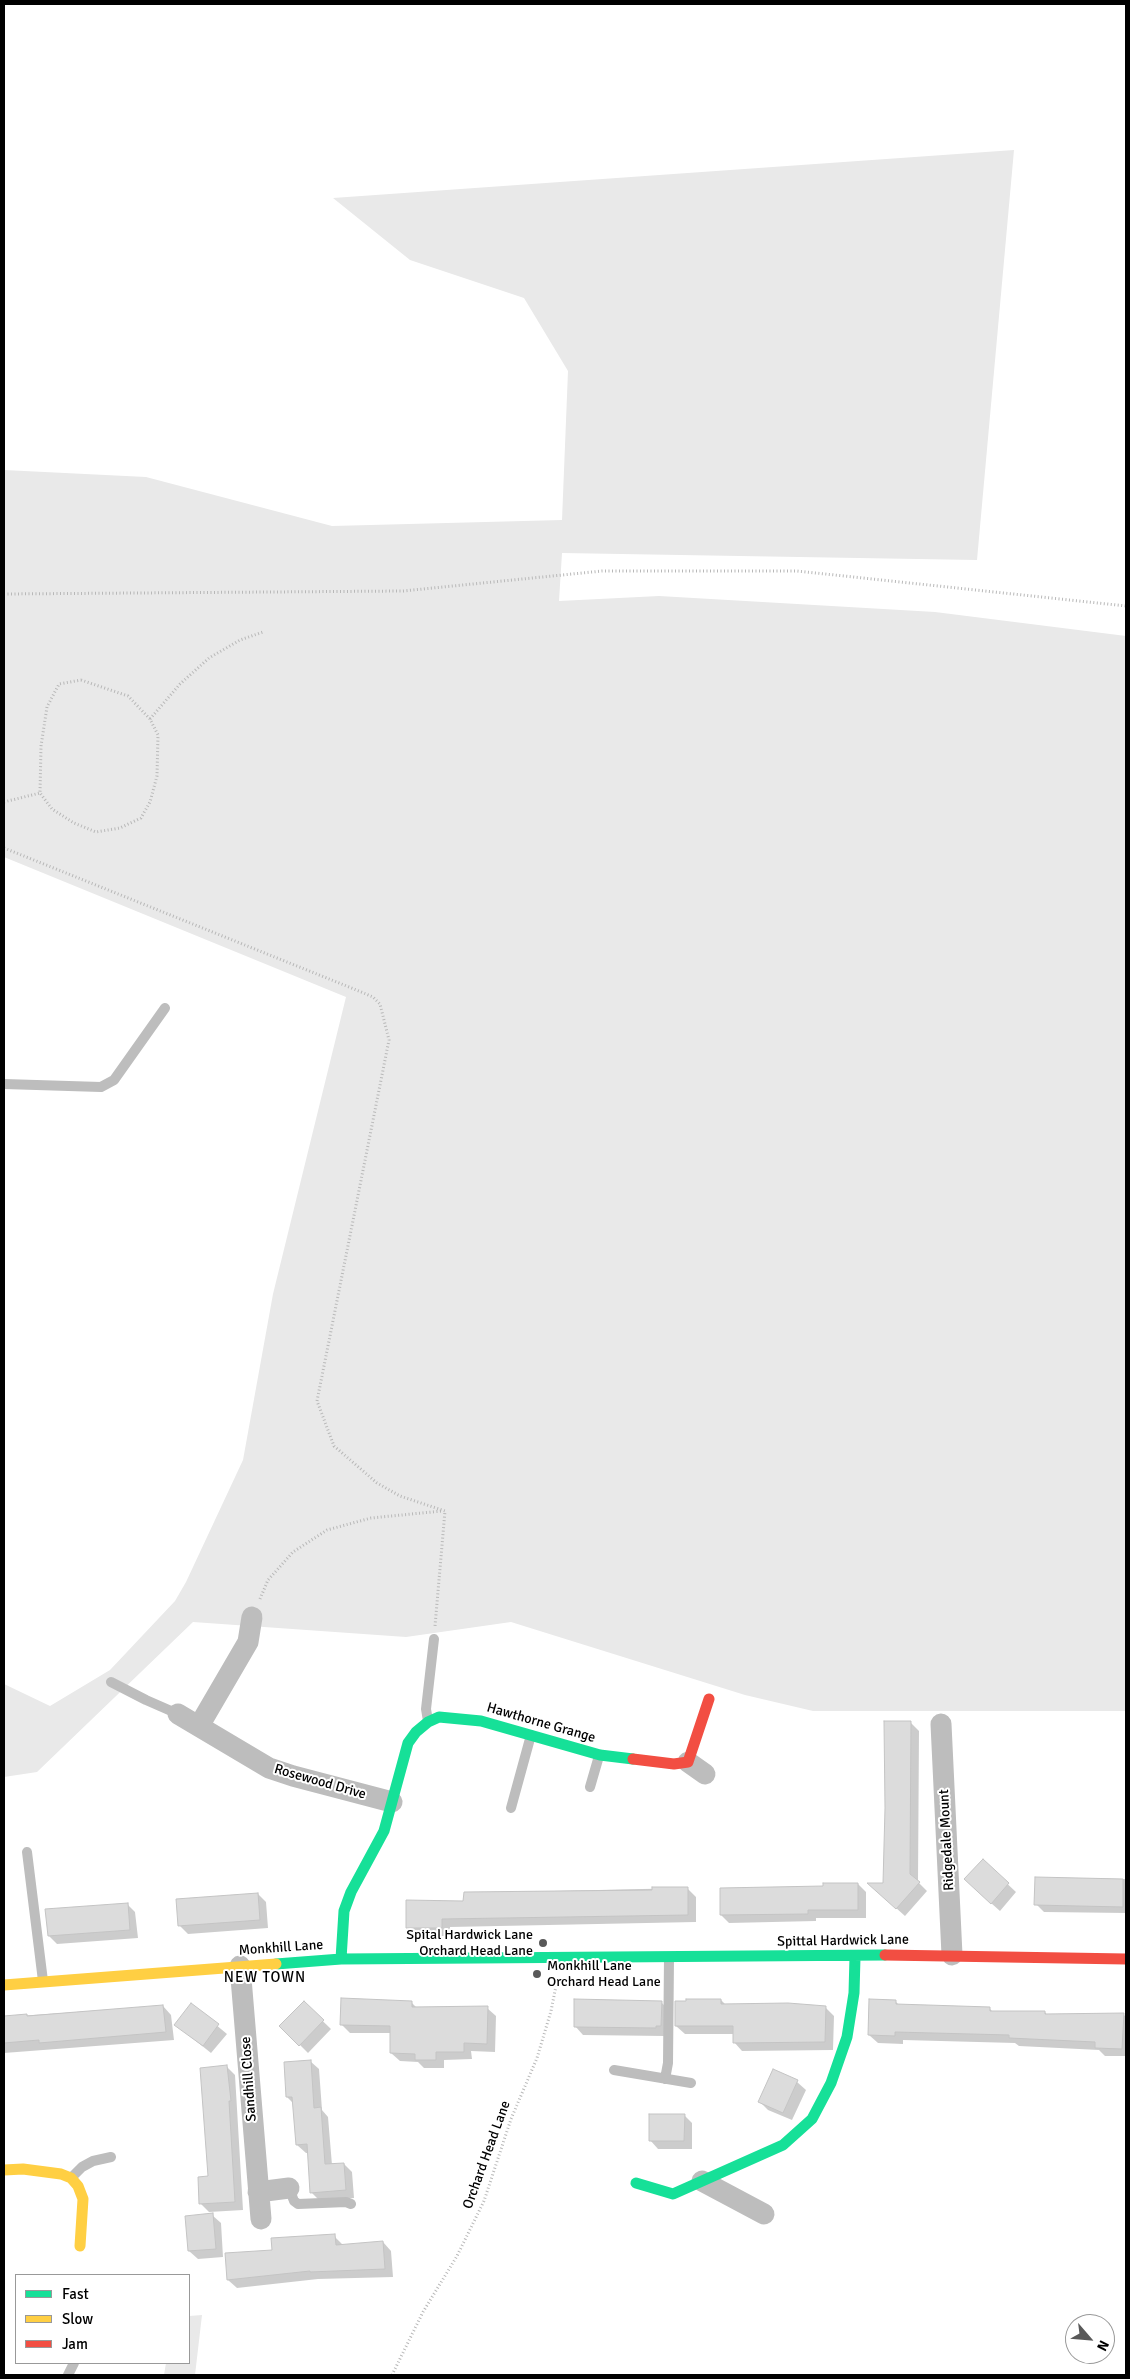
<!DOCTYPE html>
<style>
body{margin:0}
#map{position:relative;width:1130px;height:2379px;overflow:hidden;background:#fff;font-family:Signika,sans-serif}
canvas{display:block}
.frame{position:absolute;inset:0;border:5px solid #000;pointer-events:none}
.legend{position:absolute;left:15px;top:2274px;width:175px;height:90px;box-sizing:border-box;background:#fff;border:1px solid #999;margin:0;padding:6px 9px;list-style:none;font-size:15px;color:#000}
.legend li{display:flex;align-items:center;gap:10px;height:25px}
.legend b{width:25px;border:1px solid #999}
.north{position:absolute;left:1065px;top:2314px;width:50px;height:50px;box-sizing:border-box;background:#fff;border:1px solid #999;border-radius:50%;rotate:117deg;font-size:14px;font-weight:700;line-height:20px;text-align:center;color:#000}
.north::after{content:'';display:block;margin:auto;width:18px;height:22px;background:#595959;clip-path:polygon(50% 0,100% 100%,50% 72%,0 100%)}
</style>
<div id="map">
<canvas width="1130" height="2379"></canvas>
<div class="frame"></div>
<ul class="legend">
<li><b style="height:6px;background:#16e098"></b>Fast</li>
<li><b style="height:6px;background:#ffcf43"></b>Slow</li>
<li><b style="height:6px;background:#f24e42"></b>Jam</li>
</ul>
<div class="north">N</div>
</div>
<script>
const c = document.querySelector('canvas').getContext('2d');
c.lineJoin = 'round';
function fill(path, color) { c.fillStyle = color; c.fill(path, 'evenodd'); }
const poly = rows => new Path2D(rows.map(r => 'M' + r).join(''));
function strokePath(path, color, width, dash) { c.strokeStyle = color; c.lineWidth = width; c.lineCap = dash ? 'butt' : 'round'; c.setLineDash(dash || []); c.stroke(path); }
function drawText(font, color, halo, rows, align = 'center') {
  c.font = font + ' Signika,sans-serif'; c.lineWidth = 4; c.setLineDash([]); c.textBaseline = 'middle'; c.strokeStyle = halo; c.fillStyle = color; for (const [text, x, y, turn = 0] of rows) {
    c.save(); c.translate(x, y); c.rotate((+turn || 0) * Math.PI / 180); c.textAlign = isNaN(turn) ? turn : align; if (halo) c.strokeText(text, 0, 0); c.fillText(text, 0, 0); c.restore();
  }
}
fill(poly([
 [1014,150,977,560,562,553,559,601,659,596,935,612,1126,636,1126,1711,813,1711,745,1695,511,1622,406,1637,193,1622,37,1772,4,1777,4,1684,50,1706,110,1670,175,1601,186,1582,243,1460,273,1294,346,997,4,857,4,470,146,477,332,526,562,520,568,371,524,298,410,260,333,198],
 [202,2315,195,2375,164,2375,166,2363,189,2363,189,2316]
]), '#e9e9e9');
fill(poly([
 [911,1723,919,1731,918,1882,927,1891,905,1916,877,1891,884,1884],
 [983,1861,1016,1892,1000,1911,974,1888],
 [1036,1878,1126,1879,1126,1913,1044,1912,1036,1904],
 [858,1884,866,1892,866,1918,816,1918,816,1921,729,1923,721,1915,824,1888],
 [687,1888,696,1897,696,1922,450,1927,450,1936,416,1936,407,1927,465,1902,465,1893],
 [258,1894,266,1902,268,1928,188,1934,180,1926],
 [127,1904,135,1912,138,1938,57,1944,49,1936],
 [721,2000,726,2005,825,2007,834,2016,833,2050,742,2051,734,2042,734,2034,685,2034,676,2026,687,2002],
 [411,2002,417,2008,487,2008,496,2016,495,2052,471,2051,472,2059,444,2060,444,2068,424,2068,418,2062,400,2061,391,2053,391,2033,350,2033,342,2025],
 [661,2002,670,2011,664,2036,583,2035,575,2026],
 [896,2002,900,2006,989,2008,993,2012,1045,2012,1048,2016,1123,2014,1126,2017,1126,2056,1105,2056,1099,2050,1019,2046,1015,2043,903,2040,903,2044,878,2043,869,2035],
 [304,2003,331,2029,308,2053,281,2026],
 [191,2004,227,2034,211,2053,176,2025],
 [163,2006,171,2015,174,2040,4,2053,4,2017],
 [310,2061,319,2069,322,2110,328,2117,332,2165,344,2164,352,2172,354,2198,320,2201,311,2192,309,2153,306,2153,297,2145,294,2104,287,2097],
 [227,2067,235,2075,243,2210,209,2212,201,2204,209,2177],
 [774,2071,797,2082,806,2090,792,2120,768,2110,760,2102],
 [684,2115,692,2123,692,2149,658,2149,650,2140],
 [212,2215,221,2223,223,2257,198,2259,189,2251],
 [334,2236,343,2245,383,2242,391,2251,393,2277,318,2279,237,2288,228,2280,226,2254,274,2251]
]), '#0003');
const building = poly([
 [884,1721,911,1721,910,1874,920,1882,896,1909,867,1883,883,1883,885,1808,884,1721],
 [983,1859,1009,1883,991,1904,964,1879,983,1859],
 [1035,1877,1123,1879,1123,1907,1034,1905,1035,1877],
 [823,1883,858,1883,858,1910,808,1910,808,1914,720,1915,720,1888,823,1886,823,1883],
 [652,1887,688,1887,688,1915,442,1919,442,1928,406,1928,406,1900,463,1901,464,1892,652,1890,652,1887],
 [258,1893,260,1920,178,1926,176,1899,258,1893],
 [128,1903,130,1930,48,1936,45,1909,128,1903],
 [341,1998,412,2001,412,2007,488,2006,487,2044,464,2043,464,2052,436,2052,436,2060,415,2060,415,2054,390,2053,390,2026,340,2025,341,1998],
 [574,1999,662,2001,661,2026,656,2026,656,2028,574,2027,574,1999],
 [686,1999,721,1999,721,2004,788,2003,826,2006,825,2042,733,2043,733,2026,675,2026,675,2001,686,2001,686,1999],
 [869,1999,896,2000,896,2004,990,2007,990,2011,1045,2011,1045,2014,1124,2013,1122,2049,1095,2048,1095,2042,1009,2038,1009,2035,895,2032,895,2036,868,2035,869,1999],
 [304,2001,324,2020,299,2046,279,2026,304,2001],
 [191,2003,219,2024,203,2046,174,2025,191,2003],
 [163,2005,166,2032,39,2043,39,2040,4,2043,4,2016,27,2014,27,2016,163,2005],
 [311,2060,314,2108,321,2107,325,2164,344,2163,346,2190,310,2193,307,2144,296,2145,292,2097,286,2097,284,2062,311,2060],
 [227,2065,231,2101,229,2101,235,2202,199,2204,198,2177,208,2176,200,2068,227,2065],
 [773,2069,798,2080,783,2113,758,2102,773,2069],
 [649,2114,685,2114,684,2141,649,2141,649,2114],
 [213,2213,216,2249,188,2251,185,2216,213,2213],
 [335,2234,336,2245,383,2241,385,2269,310,2272,310,2271,227,2280,225,2253,272,2250,271,2238,335,2234]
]);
fill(building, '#dcdcdc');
strokePath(building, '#c4c4c4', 1);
strokePath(poly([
 [4,594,403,591,602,571,797,571,1126,606],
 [81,680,128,696,150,719,158,735,157,776,150,802,141,818,120,828,96,832,74,823,52,809,40,793,41,746,47,707,59,684,81,680],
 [150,719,180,684,209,658,240,640,263,632],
 [4,802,40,793],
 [4,848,354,989,373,997,380,1004,389,1040,317,1401,334,1446,377,1483,400,1496,445,1511,435,1626],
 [260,1599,268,1580,293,1552,327,1530,371,1518,442,1511],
 [392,2375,423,2312,457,2256,484,2201,511,2119,537,2058,551,2011,557,1981]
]), '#b8b8b8', 3, [1, 2.5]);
strokePath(poly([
 [4,1084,101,1087,114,1080,165,1008],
 [111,1682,146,1700,178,1714],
 [428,1721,426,1709,434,1639],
 [590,1787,599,1756],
 [511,1808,531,1735],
 [27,1852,43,1981],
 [614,2070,691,2083],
 [665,2079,668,2063,669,1958],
 [71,2178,82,2167,93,2161,111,2157],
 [289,2188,294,2201,298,2204,346,2202,351,2204],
 [68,2375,74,2363]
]), '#bdbdbd', 10);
strokePath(poly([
 [178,1714,269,1768,293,1776,392,1802],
 [941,1724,952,1955],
 [199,1726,248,1642,252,1617],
 [688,1762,705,1774],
 [240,1966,261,2219],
 [702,2181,764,2214],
 [258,2192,289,2188]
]), '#bdbdbd', 21);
strokePath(poly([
 [341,1959,344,1911,351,1892,384,1831,408,1743,416,1732,428,1722,439,1717,481,1721,600,1755,633,1759],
 [276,1964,341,1959,885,1955],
 [636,2183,673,2194,783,2145,812,2119,831,2083,847,2037,854,1993,855,1957]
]), '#16e098', 11);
strokePath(poly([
 [4,1985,276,1964],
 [4,2170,23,2169,61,2174,71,2178,78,2186,83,2199,80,2246]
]), '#ffcf43', 11);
strokePath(poly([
 [633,1759,674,1764,688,1762,709,1699],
 [885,1955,1126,1959]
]), '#f24e42', 11);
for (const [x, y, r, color] of [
 [543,1943,5,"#595959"],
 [537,1974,5,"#595959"]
]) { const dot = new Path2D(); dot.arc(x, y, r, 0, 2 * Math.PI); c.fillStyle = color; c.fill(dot); strokePath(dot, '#fff', 2); }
drawText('14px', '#000', '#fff', [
 ["Hawthorne Grange",541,1723,16],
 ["Rosewood Drive",320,1782,16],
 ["Ridgedale Mount",947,1840,-93],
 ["Spittal Hardwick Lane",843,1941,-1],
 ["Monkhill Lane",281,1948,-4],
 ["Sandhill Close",249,2079,-94],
 ["Orchard Head Lane",487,2155,-70]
]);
drawText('14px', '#000', '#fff', [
 ["Spital Hardwick Lane",533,1935],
 ["Orchard Head Lane",533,1951],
 ["Monkhill Lane",547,1966,"left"],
 ["Orchard Head Lane",547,1982,"left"]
], 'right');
c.letterSpacing = '1px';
drawText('15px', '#000', '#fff', [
 ["NEW TOWN",265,1978]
]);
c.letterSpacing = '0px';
</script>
